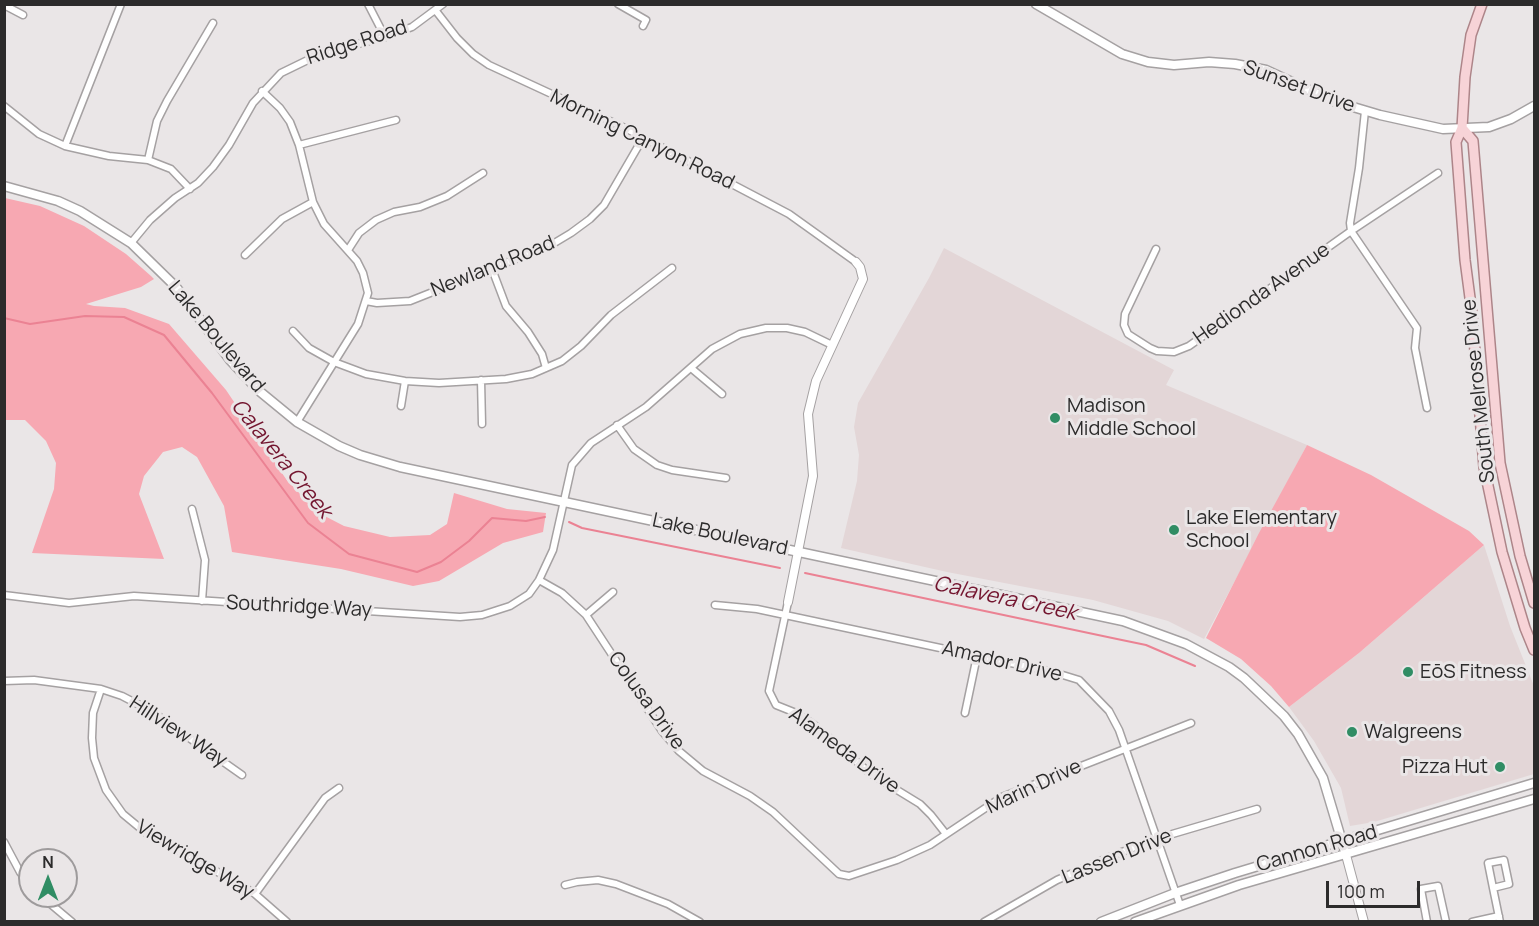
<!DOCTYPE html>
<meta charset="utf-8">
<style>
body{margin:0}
#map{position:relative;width:1539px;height:926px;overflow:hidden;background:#eae6e7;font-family:Manrope,sans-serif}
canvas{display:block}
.frame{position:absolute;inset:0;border:6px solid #2c2b2b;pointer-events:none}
.north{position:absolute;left:18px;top:848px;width:60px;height:60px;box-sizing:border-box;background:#eae6e7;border:2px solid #9e9b9c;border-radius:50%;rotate:0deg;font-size:16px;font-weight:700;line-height:24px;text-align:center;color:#2c2b2b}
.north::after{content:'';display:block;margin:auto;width:21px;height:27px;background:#308d64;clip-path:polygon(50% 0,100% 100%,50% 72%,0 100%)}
.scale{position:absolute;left:1326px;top:881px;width:94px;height:27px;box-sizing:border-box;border:3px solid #2c2b2b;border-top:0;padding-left:8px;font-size:18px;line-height:21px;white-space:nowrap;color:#2c2b2b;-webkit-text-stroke:4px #eae6e7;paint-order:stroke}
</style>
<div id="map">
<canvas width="1539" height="926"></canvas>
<div class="frame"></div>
<div class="north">N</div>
<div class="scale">100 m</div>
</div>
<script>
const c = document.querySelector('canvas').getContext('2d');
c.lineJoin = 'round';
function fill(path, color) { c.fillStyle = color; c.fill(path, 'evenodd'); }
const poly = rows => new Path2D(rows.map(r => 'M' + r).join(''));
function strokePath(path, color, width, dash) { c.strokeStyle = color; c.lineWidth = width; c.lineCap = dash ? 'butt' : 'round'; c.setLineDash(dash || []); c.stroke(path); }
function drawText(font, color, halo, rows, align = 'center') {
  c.font = font + ' Manrope,sans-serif'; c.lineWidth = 6; c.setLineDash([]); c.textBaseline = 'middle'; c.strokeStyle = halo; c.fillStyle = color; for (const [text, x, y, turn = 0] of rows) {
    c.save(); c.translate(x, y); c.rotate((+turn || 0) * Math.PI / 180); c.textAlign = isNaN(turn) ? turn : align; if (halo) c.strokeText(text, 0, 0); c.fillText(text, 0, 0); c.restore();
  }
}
fill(poly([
 [944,248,1174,370,1166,385,1307,445,1204,639,1168,621,1093,600,947,572,841,548,857,481,859,455,854,427,858,403,929,278],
 [1484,545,1510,626,1534,686,1534,774,1374,822,1350,826,1341,788,1314,741,1289,707,1359,653]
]), '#e3d6d7');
fill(poly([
 [5,198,40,206,84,226,126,254,151,276,154,279,141,287,86,304,94,306,125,308,169,324,226,390,286,479,317,512,344,526,390,537,430,535,447,524,454,493,507,509,546,513,543,532,503,543,439,581,413,586,341,569,232,552,224,506,197,457,182,447,163,452,144,476,139,494,164,559,32,553,54,489,56,463,46,441,25,420,5,420],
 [1307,445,1371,475,1469,531,1484,545,1359,653,1289,707,1271,686,1241,659,1206,638,1259,533]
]), '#f7a8b2');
strokePath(poly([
 [4,318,30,324,85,316,124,317,164,335,212,393,308,523,349,554,417,572,441,562,469,541,492,518,526,521,545,517],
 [569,522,582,528,780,568],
 [805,573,1117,639,1146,645,1195,666]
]), '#eb8293', 2);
const minor = poly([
 [368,4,385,37],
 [618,4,646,20,643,26],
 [4,5,23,15],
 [436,11,457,38,473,54,489,65,625,128,789,214,856,262],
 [262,91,280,108,290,122,299,145,313,202,324,224,357,261,363,273,368,293,358,324,297,422],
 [4,106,39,134,65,146,109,156,148,160,171,169,190,189],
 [1365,111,1359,168,1350,223,1351,231,1417,328,1415,348,1427,408],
 [299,145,396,120],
 [65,146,121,4],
 [148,160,157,121,167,101,213,23],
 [131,243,150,220,175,198,198,183,213,167,229,145,253,103,281,73,320,54,385,37,412,27,443,4],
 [1156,249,1125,314,1124,325,1128,334,1150,348,1157,351,1174,352,1189,346,1351,231,1438,173],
 [348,250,359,233,376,220,394,212,420,207,447,196,483,173],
 [245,255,282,219,313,202],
 [492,269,506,306,528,332,542,354,546,368],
 [366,301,377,303,410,301,551,245,571,233,590,219,604,205,643,138],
 [293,331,309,348,334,362,366,374,405,381,439,383,506,379,532,374,562,361,581,346,611,315,672,268],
 [691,368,722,394],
 [481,380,482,424],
 [401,406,405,381],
 [617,425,634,449,657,465,672,470,726,478],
 [192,509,205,560,202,601],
 [539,580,562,593,586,615,662,731,679,751,703,771,750,796,773,812,839,874,849,876,897,860,930,845,1002,797,1191,723],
 [4,595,69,603,134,596,460,617,482,615,510,606,529,594,539,580,553,550,572,465,591,443,646,407,712,349,740,334,766,328,787,328,805,332,832,345],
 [788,602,769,691,776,705,796,713,813,724,871,774,920,804,931,815,946,834],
 [715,605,757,609,1053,672,1079,680,1109,711,1119,730,1180,905],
 [586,615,613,592],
 [4,681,34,680,101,689,122,696,151,711,242,775],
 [101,689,93,713,92,738,94,758,106,790,123,814,146,833,236,882,255,894,287,922],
 [965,713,977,656],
 [4,842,20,872,30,884],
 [565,885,577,882,598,880,616,884,668,904,700,922],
 [1493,888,1509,884,1504,860,1488,863,1493,888,1500,922],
 [255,894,325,798,339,788],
 [41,896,72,922],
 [984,922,1057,880,1119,853,1169,835,1257,809],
 [1427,922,1421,889,1438,886,1446,922],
 [1472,922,1499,916]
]);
const tertiary = poly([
 [788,602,813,476,808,414,816,381,863,279,860,267,856,262],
 [1346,855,1364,922]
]);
const secondary = poly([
 [1036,4,1122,54,1148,62,1174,65,1209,62,1235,64,1266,70,1333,101,1380,115,1443,129,1489,127,1511,119,1534,106],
 [4,186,58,201,80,211,131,243,176,287,230,360,258,390,297,422,339,446,360,455,400,467,1123,621,1186,644,1229,667,1244,678,1284,716,1298,734,1323,778,1346,855],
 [1101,922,1175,893,1235,873,1534,783],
 [1135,922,1239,885,1534,799]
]);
const primary = poly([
 [1482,4,1471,35,1465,77,1462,128,1456,142,1465,260,1472,313,1484,467,1502,552,1525,628,1534,650],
 [1462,128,1473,141,1500,463,1520,556,1534,603]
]);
strokePath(minor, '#a5a1a2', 9);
strokePath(tertiary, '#a5a1a2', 10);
strokePath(secondary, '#a5a1a2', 11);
strokePath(primary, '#ad8589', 12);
strokePath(minor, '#fff', 6);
strokePath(tertiary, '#fff', 8);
strokePath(secondary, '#fff', 8);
strokePath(primary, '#f7d3d7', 9);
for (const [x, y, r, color] of [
 [1055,418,6,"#308d64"],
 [1174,530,6,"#308d64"],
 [1408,672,6,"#308d64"],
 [1352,732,6,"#308d64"],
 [1500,767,6,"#308d64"]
]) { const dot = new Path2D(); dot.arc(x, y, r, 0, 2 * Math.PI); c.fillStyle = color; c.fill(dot); strokePath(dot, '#eae6e7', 2); }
drawText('20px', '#2c2b2b', '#eae6e7', [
 ["Ridge Road",357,43,-18],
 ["Sunset Drive",1299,87,20],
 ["Morning Canyon Road",642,140,26],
 ["Newland Road",493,267,-22],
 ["Hedionda Avenue",1262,294,-35],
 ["Lake Boulevard",216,337,50],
 ["South Melrose Drive",1479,391,-96],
 ["Lake Boulevard",720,535,12],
 ["Southridge Way",299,607,3],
 ["Amador Drive",1002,662,13],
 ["Colusa Drive",646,701,54],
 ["Hillview Way",178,732,33],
 ["Alameda Drive",844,751,36],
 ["Marin Drive",1034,787,-25],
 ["Cannon Road",1317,849,-16],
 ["Lassen Drive",1117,857,-22],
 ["Viewridge Way",195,860,31]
]);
drawText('20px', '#2c2b2b', '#eae6e7', [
 ["Madison",1067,406],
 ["Middle School",1067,429],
 ["Lake Elementary",1186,518],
 ["School",1186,541],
 ["EōS Fitness",1420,672],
 ["Walgreens",1364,732],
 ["Pizza Hut",1488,767,"right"]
], 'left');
drawText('italic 21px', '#73152f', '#eae6e7', [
 ["Calavera Creek",281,459,51],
 ["Calavera Creek",1005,599,12]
]);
</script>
